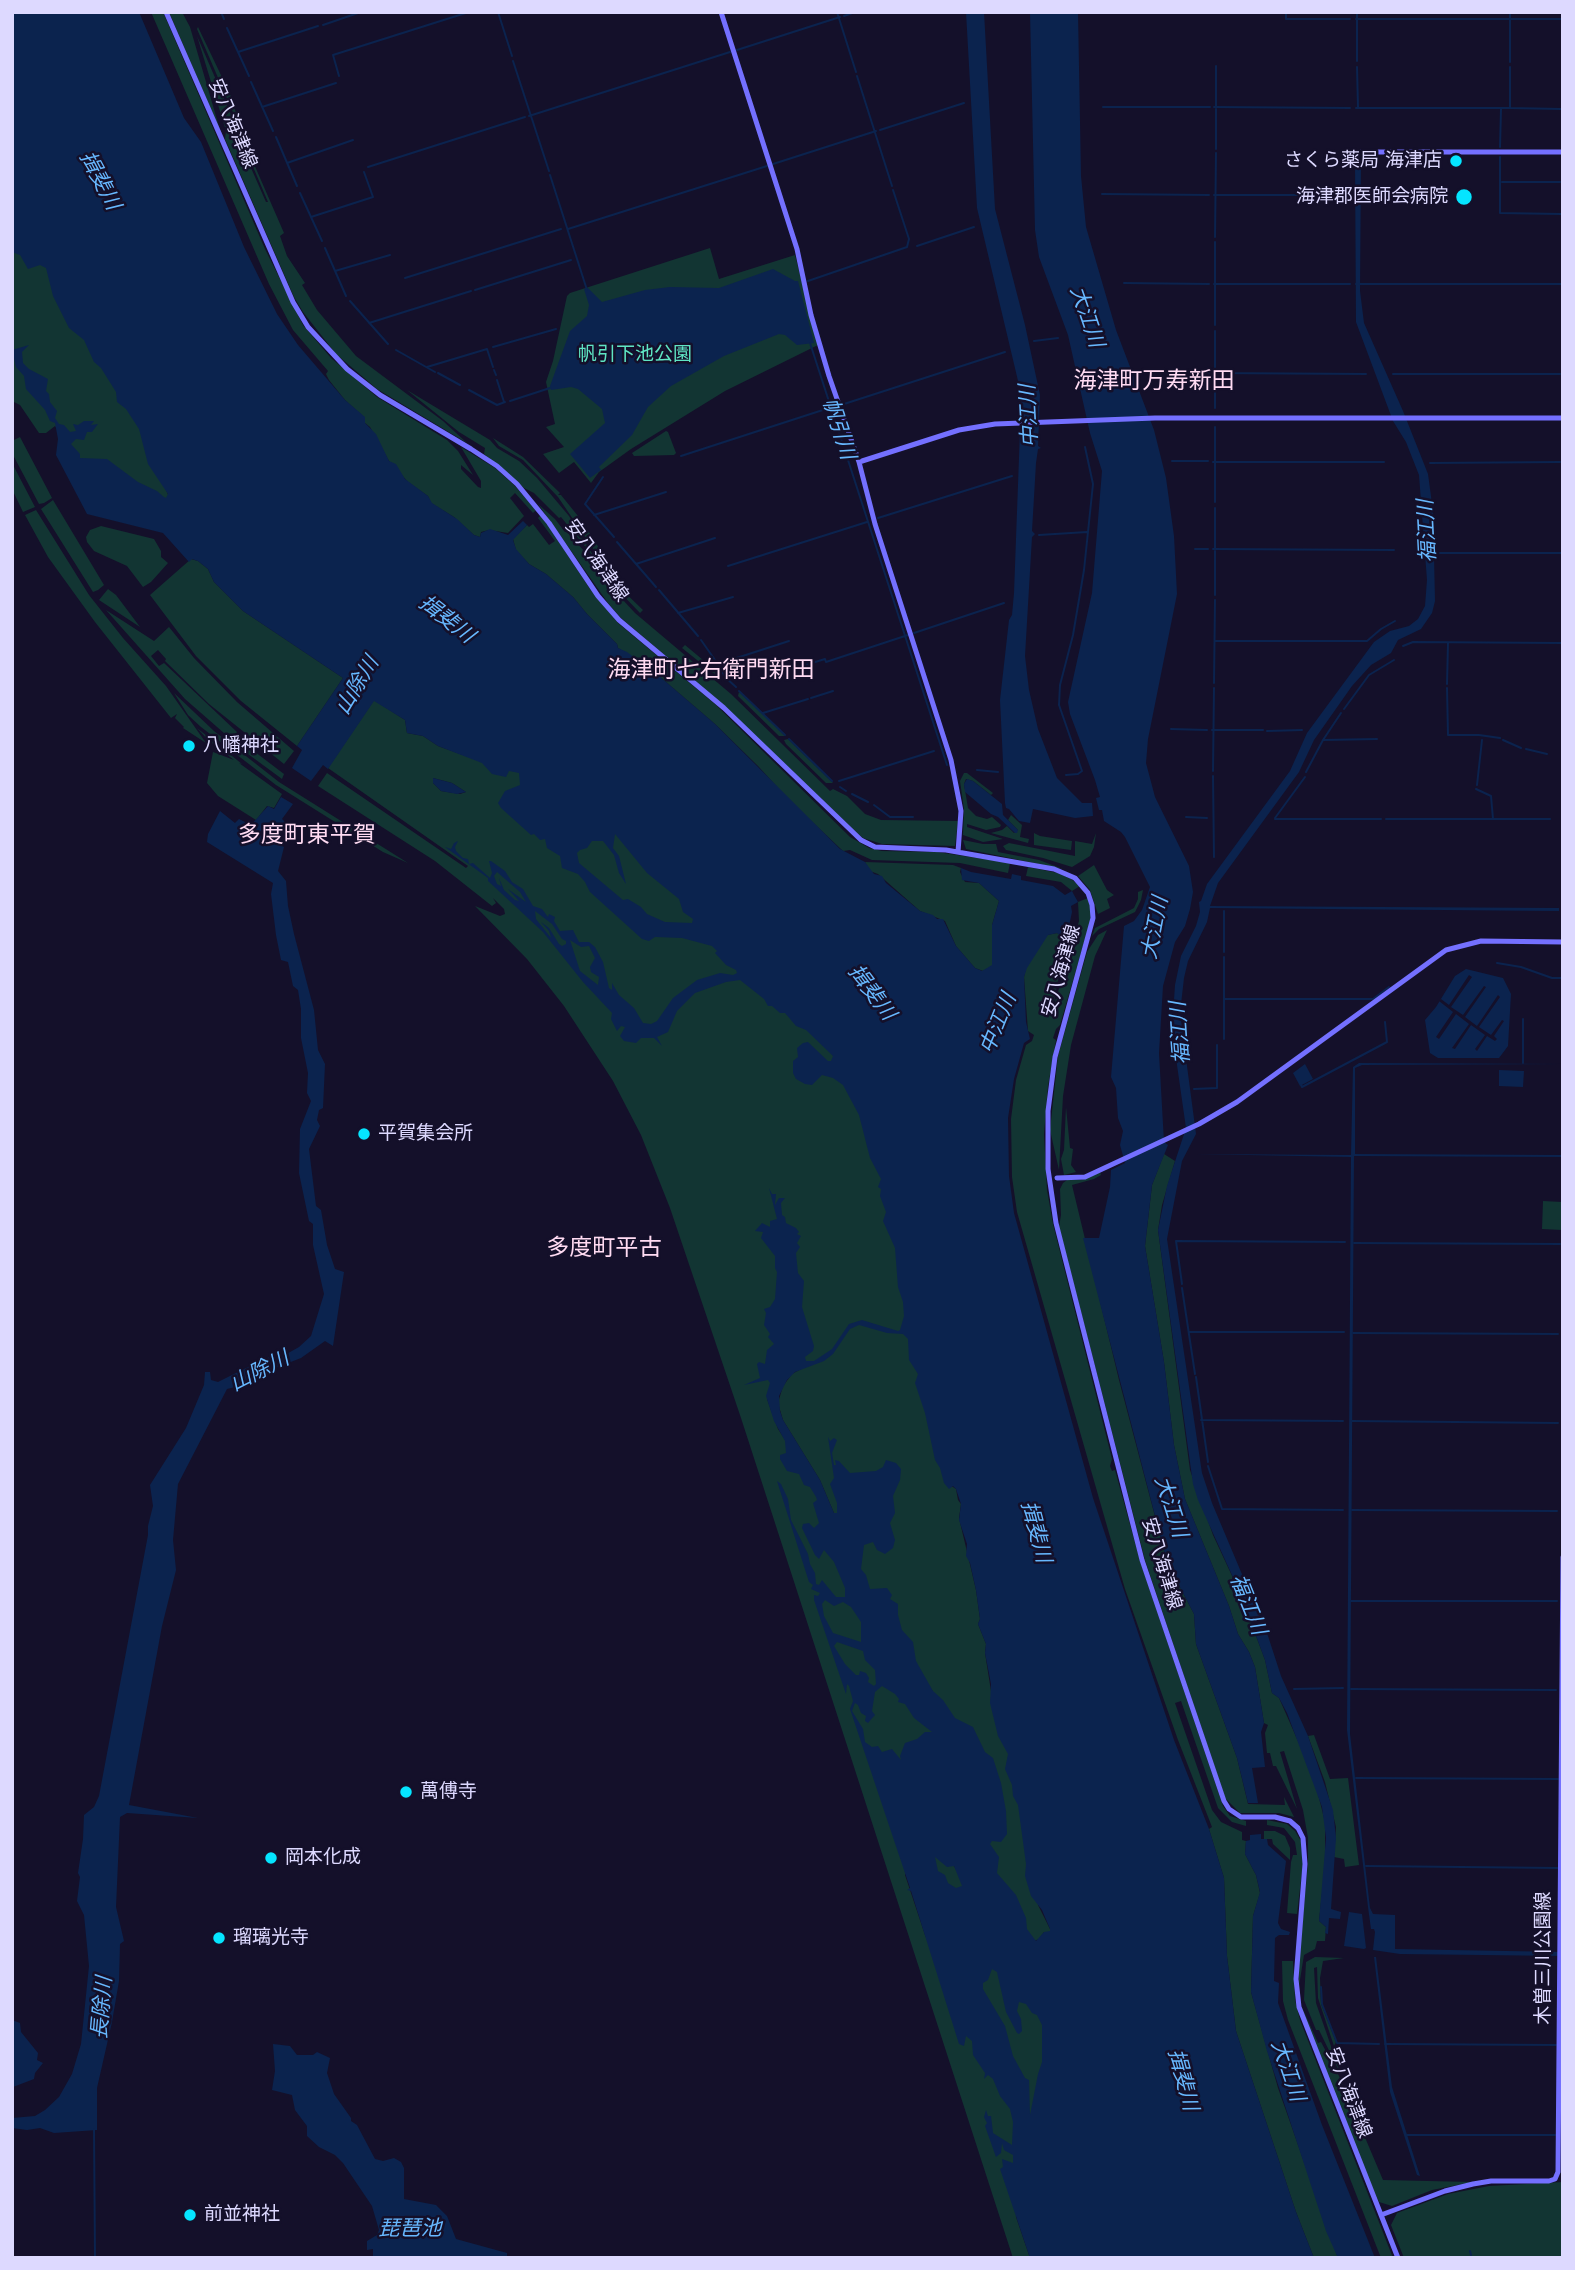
<!DOCTYPE html>
<meta charset="utf-8">
<style>
body{margin:0}
#map{position:relative;width:1575px;height:2270px;overflow:hidden;background:#14102a;font-family:"DejaVu Sans",sans-serif}
canvas{display:block}
.frame{position:absolute;inset:0;border:14px solid #ddd9ff;pointer-events:none}
</style>
<div id="map">
<canvas width="1575" height="2270"></canvas>
<div class="frame"></div>
</div>
<script>
const c = document.querySelector('canvas').getContext('2d');
c.lineJoin = 'round';
function fill(path, color) { c.fillStyle = color; c.fill(path, 'evenodd'); }
const poly = rows => new Path2D(rows.map(r => 'M' + r).join(''));
function strokePath(path, color, width, dash) { c.strokeStyle = color; c.lineWidth = width; c.lineCap = dash ? 'butt' : 'round'; c.setLineDash(dash || []); c.stroke(path); }
function drawText(font, color, halo, rows, align = 'center') {
  c.font = font + ' "DejaVu Sans","Noto Sans JP",sans-serif'; c.lineWidth = 5; c.setLineDash([]); c.textBaseline = 'middle'; c.strokeStyle = halo; c.fillStyle = color; for (const [text, x, y, turn = 0] of rows) {
    c.save(); c.translate(x, y); c.rotate((+turn || 0) * Math.PI / 180); c.textAlign = isNaN(turn) ? turn : align; if (halo) c.strokeText(text, 0, 0); c.fillText(text, 0, 0); c.restore();
  }
}
fill(poly([
 [151,12,163,12,265,249,303,325,331,358,377,397,447,440,458,451,473,475,461,465,461,469,478,487,481,488,481,481,461,447,495,468,514,485,536,510,533,513,515,493,510,498,524,516,508,533,489,530,481,532,480,537,474,535,454,517,431,503,428,496,408,482,389,461,370,427,365,423,364,417,345,400,329,380,326,374,328,371,293,330,269,284],
 [169,12,182,12,190,27,220,130],
 [198,27,230,94,247,148,284,233,280,236,287,256,305,283,302,285,317,310,356,356,443,421,467,443,377,389,336,354,303,312,294,297,225,139,226,131,197,36,236,126,237,136,266,202,268,202,239,134,238,124,197,29],
 [12,245,45,259,129,404,176,513,81,462,55,426,46,433,39,433,20,405,12,401],
 [710,248,719,279,795,255,818,345,725,391,631,449,599,472,591,483,574,462,559,473,543,454,564,447,546,427,555,424,546,382,553,361,567,296,570,293],
 [407,390,490,440,497,448,519,461,537,478,569,516,596,560,561,517,559,518,534,493,524,488,484,454,485,448,459,432],
 [666,431,668,432,676,453,674,455,634,456,632,453],
 [20,437,52,498,44,503,39,504,12,453,12,441],
 [493,438,523,457,560,493,558,495,561,495,582,521,604,556,604,566,617,585,643,610,640,613,614,586,600,566,600,559,558,497,523,460,499,446],
 [12,463,35,507,23,512,12,489],
 [53,500,104,585,98,590,93,592,41,509],
 [538,504,555,519,565,532,567,532,594,562,610,586,635,613,731,694,830,791,833,789,847,796,865,814,881,820,958,821,955,846,882,844,863,838,855,831,725,706,621,618,608,603],
 [36,510,89,595,123,638,166,686,206,743,183,728,184,727,175,718,177,714,171,718,95,622,48,557,25,515],
 [541,515,590,589,618,623,716,705,850,837,869,848,882,851,937,852,1010,863,1008,873,960,863,872,860,850,850,843,851,789,800,758,766,715,724,659,676,618,648,617,644,587,614,573,597,546,574,529,564,516,550,513,539,527,525,529,527,533,524,549,545,555,541,538,518],
 [101,526,154,539,161,551,161,557,168,563,151,582,143,587,127,566,94,551,87,542,86,537,90,530],
 [191,559,198,561,208,569,214,582,243,611,343,678,297,746,241,701,196,656,150,595],
 [108,589,116,595,140,627,99,600],
 [106,610,154,641,169,627,194,658,237,702,294,751,284,764,209,704,165,661,166,659,158,650,151,656,159,666,164,663,237,732,234,736,284,774,282,779,248,754,185,699],
 [685,645,709,665,712,663,722,680,682,648],
 [739,692,762,713,785,736,779,736,738,696],
 [174,693,214,731,279,782,408,863,383,852,276,785,201,727,188,715],
 [374,700,405,720,407,733,423,736,438,746,463,755,511,765,611,829,804,1023,830,1051,847,1078,879,1168,897,1247,920,1386,950,1485,956,1489,958,1500,961,1504,959,1518,976,1590,980,1619,978,1624,986,1644,985,1653,991,1691,1009,1749,1038,1905,1050,1929,1050,1932,1044,1932,1039,1939,1032,1942,998,1889,950,1718,870,1595,837,1503,837,1513,834,1513,820,1480,783,1420,778,1403,783,1386,792,1374,803,1368,795,1370,767,1399,778,1429,813,1483,952,1771,905,1875,925,1935,970,2032,1015,2114,1016,2217,1030,2258,1013,2258,741,1418,670,1208,641,1135,613,1081,564,1006,527,959,475,906,500,916,505,914,504,909,493,898,496,903,492,906,435,861,318,786,327,773,466,868,468,866,328,768],
 [433,778,452,783,466,792,460,794,441,791,433,783],
 [197,728,242,764,239,763,282,794,274,808,267,806,256,820,218,796,207,783,213,752,234,760,208,740],
 [788,739,833,783,826,783,786,744,784,740],
 [964,773,967,773,993,793,991,795,973,781,966,779,964,784,968,808,976,816,987,819,992,817,1001,825,1000,827,986,830,967,824,967,827,1003,839,983,842,963,835,964,809,960,781],
 [1011,815,1022,825,1020,837,1029,839,1028,843,991,833,1002,830,1007,826,1014,833,1018,830,1008,820],
 [1034,833,1040,836,1072,841,1071,850,1034,845],
 [1096,833,1094,847,1090,856,1072,867,1043,858,1006,850,1003,846,1009,843,1075,856,1075,841,1092,844],
 [963,840,983,844,996,844,998,852,1039,860,1063,869,966,849],
 [865,862,953,865,961,868,960,872,965,882,979,883,999,901,992,925,992,966,983,971,975,968,956,946,945,921,920,911,878,874,870,871],
 [1094,865,1107,890,1114,895,1107,899,1110,908,1098,914,1090,890,1078,876],
 [1028,867,1058,873,1071,879,1080,886,1072,891,1061,882,1026,876],
 [1143,890,1141,900,1135,912,1099,929,1092,936,1095,928,1134,908,1138,899,1138,892],
 [1088,898,1091,910,1090,922,1060,1025,1056,1029,1053,1038,1056,1040,1048,1086,1044,1134,1047,1190,1053,1224,1112,1459,1110,1466,1112,1471,1115,1470,1140,1561,1223,1806,1230,1816,1246,1821,1246,1826,1232,1822,1218,1808,1181,1701,1175,1703,1212,1810,1221,1822,1242,1832,1242,1840,1246,1841,1245,1854,1256,1875,1260,1893,1253,1916,1251,1992,1278,2088,1338,2258,1314,2258,1296,2212,1236,2031,1227,1956,1224,1878,1209,1829,1212,1827,1178,1740,1125,1589,1017,1212,1012,1177,1011,1119,1016,1080,1026,1045,1032,1041,1034,1035,1028,1031,1024,977,1026,968,1047,935,1057,933,1062,936,1059,959,1062,959,1052,1012,1079,921,1078,902],
 [1107,930,1095,956,1071,1045,1063,1096,1059,1170,1050,1130,1058,1056,1087,952,1098,935],
 [1066,1107,1070,1148,1073,1149,1071,1165,1076,1172,1064,1175,1061,1159,1064,1150],
 [1164,1154,1175,1161,1162,1205,1158,1230,1190,1470,1213,1535,1240,1593,1265,1660,1272,1693,1279,1698,1305,1757,1318,1794,1325,1822,1325,1866,1319,1921,1326,1927,1325,1941,1317,1941,1315,1949,1304,1955,1299,1986,1299,1959,1308,1864,1308,1838,1303,1810,1284,1751,1280,1752,1297,1809,1276,1766,1273,1766,1270,1753,1267,1753,1265,1733,1268,1725,1264,1723,1255,1667,1249,1652,1238,1634,1229,1606,1185,1499,1174,1445,1164,1362,1145,1246,1152,1185],
 [1100,1172,1101,1175,1094,1179,1072,1185,1119,1380,1167,1562,1194,1614,1196,1644,1237,1758,1248,1804,1285,1805,1284,1797,1294,1817,1279,1813,1240,1813,1225,1798,1145,1560,1059,1227,1061,1215,1060,1189,1063,1183,1067,1180,1081,1180],
 [1543,1201,1562,1202,1562,1230,1542,1229],
 [1314,1735,1330,1779,1348,1778,1359,1865,1345,1867,1344,1859,1334,1857,1336,1827,1325,1782,1308,1736],
 [1267,1820,1287,1824,1295,1831,1301,1841,1303,1863,1297,1914,1287,1913,1291,1862,1293,1855,1297,1855,1295,1842,1284,1828,1267,1825],
 [1264,1831,1275,1831,1285,1836,1290,1848,1290,1860,1273,1844,1272,1839,1264,1839],
 [937,1839,967,1887,942,1907,926,1900],
 [1315,1957,1344,1958,1323,1961,1320,1978,1321,2004,1336,2042,1334,2046,1318,1998,1317,1967,1314,1968,1316,2003,1341,2075,1319,2030,1316,2030,1304,2000,1306,1962],
 [1282,1961,1293,1961,1295,2000,1300,2020,1393,2258,1381,2258,1288,2020,1283,2001],
 [991,1962,1048,2021,1033,2131,972,1980],
 [1301,2005,1318,2043,1321,2042,1339,2076,1383,2180,1473,2182,1432,2190,1392,2206,1379,2202,1355,2149],
 [1563,2182,1563,2258,1404,2258,1391,2225,1397,2213,1448,2194,1489,2186]
]), '#123533');
fill(poly([
 [12,12,139,12,184,118,201,142,244,247,277,314,298,345,345,400,365,417,365,423,376,434,389,461,396,464,405,479,428,496,432,503,457,519,474,535,480,537,481,533,490,529,508,535,523,521,527,525,513,540,516,549,529,564,546,574,573,597,587,614,617,644,618,648,627,652,659,676,715,724,840,849,865,862,874,874,882,876,886,883,920,911,933,915,937,919,943,919,956,946,975,968,982,971,992,965,992,925,999,901,979,883,962,880,961,868,971,872,1011,879,1012,874,1021,876,1021,880,1053,886,1065,895,1072,891,1074,895,1078,902,1071,906,1072,912,1062,959,1059,959,1061,936,1057,933,1048,935,1027,968,1024,977,1026,1022,1030,1039,1024,1043,1014,1079,1008,1118,1009,1176,1014,1213,1093,1498,1174,1740,1209,1829,1224,1878,1227,1956,1236,2031,1296,2212,1314,2258,1030,2258,1000,2169,1003,2167,1002,2159,1013,2163,1013,2155,1004,2150,1002,2143,1001,2153,996,2157,985,2126,987,2123,984,2117,986,2110,988,2116,991,2116,993,2133,1012,2145,1013,2122,1010,2109,1000,2096,993,2079,988,2075,984,2079,985,2073,973,2055,972,2041,966,2036,964,2046,959,2044,911,1891,907,1890,910,1888,850,1709,853,1701,849,1686,847,1684,846,1694,814,1600,814,1595,818,1596,820,1593,811,1589,813,1585,809,1582,777,1481,781,1484,788,1499,791,1520,808,1554,810,1564,815,1573,816,1584,819,1585,822,1580,836,1597,845,1597,845,1588,834,1562,824,1550,819,1559,815,1555,802,1528,803,1524,809,1523,814,1528,819,1523,813,1503,817,1500,816,1497,810,1487,804,1485,799,1474,787,1471,780,1459,780,1455,786,1453,785,1441,774,1421,766,1396,770,1383,768,1380,744,1385,760,1378,757,1364,759,1362,765,1364,767,1350,774,1344,768,1337,770,1334,764,1325,766,1313,764,1309,770,1307,775,1299,777,1272,775,1268,775,1256,761,1238,763,1232,755,1231,762,1223,770,1227,770,1221,777,1219,769,1188,772,1194,776,1194,775,1205,779,1198,785,1198,781,1203,782,1215,785,1217,786,1223,796,1228,799,1232,797,1234,801,1236,797,1243,800,1247,796,1253,798,1273,804,1281,802,1307,814,1346,813,1351,805,1357,806,1361,814,1361,832,1349,849,1324,862,1320,898,1331,900,1330,904,1316,903,1302,898,1287,895,1248,883,1221,886,1212,880,1196,881,1189,878,1187,881,1179,870,1158,859,1115,843,1085,833,1078,822,1075,812,1085,805,1084,796,1079,793,1073,793,1061,798,1057,797,1048,803,1043,808,1042,828,1061,831,1061,833,1056,806,1030,796,1026,785,1013,780,1013,772,1006,768,1006,764,999,740,980,726,982,695,993,677,1011,668,1032,657,1037,662,1046,654,1038,641,1038,636,1043,624,1041,620,1036,625,1027,621,1026,617,1031,611,1019,612,1013,583,982,543,932,488,881,488,878,445,847,451,849,454,843,458,841,455,847,456,851,463,858,468,859,469,864,473,863,490,878,492,873,489,861,491,861,505,871,512,882,523,889,533,906,542,909,548,917,549,914,555,917,554,921,560,931,573,930,579,942,589,942,595,947,603,962,609,988,612,990,612,983,619,995,634,1008,643,1023,651,1024,657,1021,673,998,697,980,720,973,733,975,737,973,736,970,726,965,715,953,717,951,712,946,682,938,655,937,649,941,642,939,590,892,585,882,578,874,562,868,560,856,547,848,545,839,540,840,534,834,531,835,501,808,498,803,505,791,520,785,519,773,509,771,506,777,492,774,482,763,438,746,423,736,407,733,405,720,374,701,328,769,323,765,311,781,292,768,302,750,297,746,343,678,243,611,214,582,208,569,198,561,192,559,189,562,163,533,87,514,56,455,58,439,55,423,50,421,45,410,26,389,24,376,16,367,12,350,29,345,22,352,23,363,29,369,48,379,46,391,49,394,50,402,57,411,55,418,59,424,64,425,70,432,76,431,73,424,78,425,84,421,94,421,91,425,98,424,92,432,87,432,84,440,76,439,71,444,80,454,80,458,107,459,138,482,157,491,164,497,166,498,168,494,148,464,139,429,126,409,117,402,116,392,101,368,94,362,84,340,69,328,53,296,46,268,40,265,28,269,20,255,12,252],
 [615,834,647,873,679,899,683,912,693,919,692,923,665,922,647,914,641,907,628,899,623,900,579,863,577,853,580,850,587,848,592,841,603,841,614,855,619,873,626,884,619,856,613,848],
 [497,872,520,892,526,902,508,889,519,901,515,900,504,890,499,878,501,886,497,884,494,876],
 [535,911,552,924,562,939,566,941,566,944,562,946,559,944,549,928,541,922,549,931,551,938,536,919],
 [570,940,581,947,589,946,595,958,590,967,591,972,599,977,598,985,580,971],
 [859,1325,887,1333,903,1334,908,1339,909,1360,918,1374,915,1383,925,1413,935,1460,940,1468,944,1483,949,1489,953,1486,956,1489,961,1504,959,1520,967,1544,966,1556,970,1563,976,1590,980,1619,978,1624,986,1644,985,1653,991,1684,990,1703,998,1736,1008,1754,1005,1769,1012,1785,1013,1796,1018,1805,1026,1864,1025,1876,1031,1896,1042,1910,1050,1929,1050,1931,1044,1932,1036,1941,1027,1929,1026,1918,1016,1895,997,1873,999,1857,990,1844,992,1841,1001,1842,1007,1834,1006,1811,1001,1783,993,1758,985,1752,973,1727,955,1718,943,1700,933,1691,916,1661,913,1642,902,1630,898,1615,898,1604,890,1599,892,1595,887,1588,870,1589,866,1575,861,1569,864,1545,873,1542,877,1550,885,1554,893,1548,895,1540,890,1523,895,1513,893,1496,900,1480,901,1469,896,1463,886,1460,883,1467,876,1471,850,1473,839,1461,835,1460,836,1465,834,1465,832,1453,837,1440,834,1438,830,1441,828,1437,834,1478,830,1484,837,1503,837,1513,834,1513,820,1480,783,1420,780,1411,779,1396,787,1380,795,1372,824,1361,833,1354,850,1329],
 [825,1600,834,1606,843,1602,851,1607,861,1622,861,1642,833,1633,824,1616,822,1604],
 [837,1642,863,1651,865,1660,875,1670,876,1684,874,1686,868,1682,869,1678,866,1673,860,1671,859,1675,856,1675,845,1664,834,1646],
 [882,1686,895,1694,899,1699,898,1702,905,1704,914,1718,932,1732,925,1732,917,1739,905,1743,900,1756,901,1760,892,1749,882,1752,878,1746,872,1747,865,1742,863,1729,852,1711,855,1703,858,1705,861,1713,866,1716,865,1721,868,1723,875,1715,872,1711,875,1692],
 [935,1857,947,1867,954,1866,962,1886,956,1888,948,1883,945,1875,938,1871],
 [992,1969,997,1972,1006,2012,1017,2033,1019,2034,1022,2031,1021,2019,1017,2011,1019,2002,1026,2004,1032,2013,1037,2015,1042,2025,1042,2062,1038,2074,1030,2115,1029,2080,1025,2078,1013,2056,1005,2026,983,1989,983,1983,988,1980],
 [966,12,984,12,995,209,1025,325,1040,395,1038,446,1041,448,1038,449,1036,463,1032,531,1035,534,1032,537,1025,656,1029,690,1038,729,1057,778,1082,803,1092,803,1093,816,1075,818,1033,809,1030,823,1019,821,1009,809,1006,808,1005,803,1000,700,1009,620,1012,615,1014,593,1021,403,1019,385,977,208],
 [1030,12,1078,12,1081,176,1086,227,1116,330,1154,430,1166,478,1174,536,1177,594,1148,739,1146,763,1155,797,1189,866,1193,892,1190,909,1185,926,1175,942,1163,986,1159,1053,1164,1142,1168,1145,1152,1185,1145,1246,1164,1362,1174,1445,1185,1499,1229,1606,1238,1634,1249,1652,1255,1667,1264,1723,1261,1732,1265,1767,1252,1768,1258,1803,1248,1803,1237,1758,1196,1644,1194,1614,1167,1562,1083,1238,1099,1238,1110,1187,1111,1170,1125,1163,1120,1145,1123,1131,1118,1118,1116,1088,1111,1077,1124,926,1134,921,1142,910,1150,887,1125,837,1121,832,1104,821,1102,810,1099,810,1096,798,1100,797,1095,780,1070,714,1068,702,1092,593,1102,471,1090,433,1068,335,1039,257,1035,230],
 [1361,158,1360,291,1364,323,1403,411,1428,474,1433,511,1435,601,1432,613,1421,629,1398,640,1391,653,1371,665,1352,686,1314,740,1299,772,1218,883,1210,906,1559,908,1559,911,1210,908,1207,922,1188,961,1184,978,1180,1013,1196,1134,1182,1161,1167,1239,1202,1473,1212,1503,1268,1636,1281,1676,1308,1736,1333,1810,1336,1838,1331,1909,1341,1912,1340,1919,1329,1918,1328,1934,1325,1933,1326,1927,1319,1921,1326,1838,1322,1807,1287,1713,1279,1698,1272,1693,1265,1660,1240,1593,1198,1500,1193,1484,1158,1230,1167,1186,1186,1128,1172,1030,1175,985,1181,956,1196,926,1200,912,1199,902,1201,901,1207,884,1290,771,1307,733,1374,642,1390,631,1409,626,1418,619,1425,606,1427,580,1419,475,1406,442,1393,421,1356,322,1355,160],
 [773,269,795,281,798,281,814,343,797,345,785,335,779,334,724,356,671,386,648,407,632,435,599,467,601,470,590,478,570,454,605,423,602,409,578,389,571,387,551,390,550,386,570,331,587,316,589,305,584,289,588,288,602,302,645,290,670,287,719,288],
 [433,778,452,783,466,792,457,794,441,791,433,783],
 [967,779,973,781,1002,804,1003,815,1018,830,1017,833,1015,833,998,817,991,814,965,792,964,784],
 [281,797,293,804,282,819,286,823,274,840,284,847,278,871,286,881,288,906,294,934,314,1010,318,1050,325,1064,323,1108,319,1110,317,1120,320,1126,309,1149,316,1206,321,1210,327,1245,335,1269,344,1272,333,1346,325,1341,301,1358,260,1374,243,1385,227,1389,178,1484,173,1540,176,1570,162,1626,129,1805,198,1818,127,1813,120,1817,116,1907,124,1941,120,1944,119,1981,112,2022,97,2088,97,2130,54,2133,40,2128,27,2130,12,2128,12,2118,35,2116,45,2110,59,2097,72,2074,81,2044,89,1966,84,1915,77,1901,80,1877,78,1873,83,1839,84,1815,94,1807,99,1796,148,1535,148,1526,153,1506,150,1485,186,1428,204,1385,205,1372,210,1372,211,1380,218,1382,266,1358,283,1356,299,1347,311,1336,324,1294,313,1245,313,1224,309,1221,299,1173,300,1129,311,1101,307,1093,308,1073,301,1038,301,1009,298,990,293,986,288,962,281,960,276,935,271,894,273,883,207,842,208,834,220,811,235,823,239,819,251,825,268,806,274,809],
 [1466,969,1503,978,1511,994,1508,1046,1499,1058,1438,1058,1430,1053,1425,1020,1436,1007,1455,976],
 [1359,1063,1562,1064,1362,1065,1355,1068,1355,1154,1561,1155,1561,1157,1354,1156,1350,1734,1370,1908,1373,1914,1395,1915,1395,1949,1563,1952,1563,1956,1400,1954,1373,1950,1375,1932,1374,1929,1371,1929,1368,1907,1347,1730,1351,1157,1195,1154,1351,1155,1353,1067],
 [1305,1064,1313,1079,1300,1086,1293,1073],
 [1499,1070,1524,1071,1523,1087,1499,1086],
 [1261,1834,1261,1839,1267,1839,1268,1845,1286,1861,1278,1923,1281,1929,1290,1932,1289,1935,1279,1935,1275,1938,1274,1981,1279,1983,1278,2003,1322,2125,1375,2258,1338,2258,1326,2231,1267,2051,1251,1992,1253,1916,1260,1892,1256,1875,1245,1854,1246,1841,1250,1840,1250,1835],
 [1349,1912,1362,1914,1366,1948,1364,1949,1344,1946],
 [1374,1957,1376,1957,1392,2087,1420,2176,1417,2175,1390,2092],
 [12,2020,20,2023,21,2032,38,2053,37,2060,43,2063,35,2073,34,2079,13,2087],
 [273,2044,290,2046,297,2055,313,2055,317,2052,330,2058,327,2073,334,2094,351,2118,351,2121,357,2125,375,2159,383,2161,394,2158,401,2162,404,2168,404,2199,436,2205,447,2216,456,2239,507,2253,507,2258,373,2258,373,2249,367,2250,367,2241,377,2235,379,2230,372,2206,343,2163,335,2155,319,2147,307,2136,307,2126,295,2110,292,2095,272,2090,275,2071]
]), '#0b234e');
fill(poly([
 [1469,975,1472,977,1451,1007,1463,1015,1484,986,1486,987,1465,1017,1477,1026,1498,995,1500,997,1479,1027,1491,1035,1502,1020,1504,1021,1494,1036,1497,1039,1495,1041,1487,1036,1477,1051,1475,1049,1485,1035,1471,1025,1455,1049,1452,1048,1469,1024,1456,1014,1439,1039,1436,1037,1453,1012,1439,1001,1441,999,1449,1005]
]), '#14102a');
strokePath(poly([
 [221,12,224,19],
 [498,12,512,56],
 [837,12,856,72],
 [1286,12,1286,19,1350,19],
 [1510,12,1510,62],
 [844,16,855,12],
 [1356,19,1563,19],
 [323,25,361,12],
 [227,28,249,76],
 [737,50,840,17],
 [238,52,318,26],
 [513,61,549,171],
 [1357,61,1357,12],
 [1357,67,1358,107],
 [339,76,333,55,469,12],
 [857,76,892,186],
 [251,82,273,131],
 [262,107,336,83],
 [1103,107,1210,107],
 [1214,107,1350,108],
 [1356,108,1510,108,1510,67],
 [1510,108,1561,109],
 [529,116,730,52],
 [880,130,964,103],
 [276,137,297,186],
 [1500,147,1501,109],
 [1216,149,1216,66],
 [1500,157,1500,213,1561,214],
 [287,163,353,140],
 [773,164,876,131],
 [368,167,525,117],
 [550,175,587,290],
 [1502,182,1560,182],
 [300,193,322,241],
 [1102,194,1209,195],
 [1214,195,1350,195],
 [311,217,373,197,364,172],
 [568,229,767,166],
 [1215,237,1216,153],
 [917,246,974,227],
 [325,248,346,296],
 [335,271,390,255],
 [405,278,561,229],
 [808,281,907,247,909,239,893,190],
 [1124,283,1209,284],
 [1214,284,1350,284],
 [1356,284,1561,284],
 [475,290,571,260],
 [350,301,388,344],
 [369,323,471,291],
 [1215,325,1215,242],
 [1034,341,1058,338],
 [810,343,947,765],
 [493,347,556,329],
 [396,350,435,372],
 [427,367,487,349,493,367],
 [494,370,496,375],
 [438,373,460,385],
 [1156,373,1209,373],
 [1214,373,1366,374],
 [1393,374,1560,374],
 [497,380,504,402],
 [469,390,497,405,505,402],
 [510,401,550,388],
 [844,404,1005,352],
 [1215,408,1215,331],
 [681,456,829,408],
 [1172,461,1208,461],
 [1213,462,1384,462],
 [1430,463,1560,462],
 [603,477,585,504,614,537],
 [1215,502,1215,427],
 [1215,508,1215,595],
 [594,515,666,492],
 [878,518,1012,476],
 [1039,535,1087,532],
 [617,542,656,587],
 [1195,549,1208,549],
 [1213,549,1394,550],
 [1440,553,1563,553],
 [636,564,715,538],
 [728,566,867,522],
 [659,590,698,636],
 [678,613,733,597],
 [914,633,1004,603],
 [701,640,715,660],
 [1215,641,1367,641,1381,629,1395,621],
 [1403,646,1413,642,1562,643],
 [717,663,726,678,736,687],
 [718,664,789,641],
 [802,666,825,659,826,662,908,635],
 [1214,683,1215,600],
 [1447,684,1448,643],
 [1447,688,1448,735,1479,735,1500,738],
 [739,691,785,735],
 [811,698,833,691],
 [1344,709,1369,675,1394,660],
 [763,713,808,699],
 [1171,729,1207,730],
 [1212,730,1263,730],
 [1267,731,1302,730],
 [789,739,832,781],
 [1323,740,1377,739],
 [1503,740,1521,748],
 [1526,749,1547,754],
 [977,770,998,772],
 [1213,771,1214,688],
 [1306,772,1323,740,1341,713],
 [1066,775,1078,774,1082,771,1059,705,1060,685,1073,635,1084,570,1093,484,1085,447],
 [1213,776,1214,857],
 [839,781,934,751],
 [1477,785,1482,740],
 [840,787,846,791],
 [1476,789,1491,796,1493,819],
 [852,794,868,802],
 [874,805,890,817,913,817],
 [1186,817,1207,818],
 [1275,818,1305,777],
 [1275,819,1381,819],
 [1386,819,1550,819],
 [1224,911,1224,952],
 [1224,957,1224,1039],
 [1497,963,1521,967,1552,978,1563,978],
 [1224,999,1373,999,1389,987],
 [1523,1019,1523,1063],
 [1301,1085,1302,1087,1387,1042,1385,1022],
 [1194,1089,1217,1088,1217,1045],
 [1354,1243,1560,1244],
 [1182,1284,1176,1241,1345,1242],
 [1182,1288,1195,1374],
 [1189,1332,1344,1332],
 [1353,1333,1558,1334],
 [1196,1377,1208,1462],
 [1201,1420,1343,1421],
 [1352,1421,1558,1423],
 [1208,1466,1222,1509,1343,1510],
 [1352,1510,1557,1511],
 [1351,1601,1557,1601],
 [1294,1689,1343,1688],
 [1351,1689,1556,1690],
 [1356,1778,1558,1779],
 [1366,1866,1558,1868],
 [1321,1987,1322,2004,1337,2043,1379,2044],
 [1385,2044,1556,2045],
 [1562,2045,1563,2045],
 [94,2129,95,2258],
 [1407,2135,1555,2135],
 [1562,2135,1563,2135],
 [1470,2251,1471,2255],
 [1470,2258,1471,2257]
]), '#0b234e', 2);
strokePath(poly([
 [166,12,293,302,308,327,347,369,380,395,471,449,497,466,517,484,549,523,598,596,619,620,724,708,861,840,875,847,946,850,1054,869,1075,878,1088,893,1092,905,1093,918,1055,1057,1048,1111,1048,1169,1056,1223,1142,1560,1224,1801,1229,1809,1241,1817,1275,1817,1290,1821,1298,1828,1303,1838,1305,1864,1296,1979,1299,2007,1398,2258],
 [721,12,797,249,811,315,829,376,859,462,875,524,951,760,961,811,958,852],
 [1353,152,1563,152],
 [859,462,959,430,995,424,1155,418,1563,418],
 [1057,1178,1085,1177,1199,1124,1237,1102,1446,950,1481,941,1563,942],
 [1381,2215,1445,2191,1473,2184,1491,2181,1549,2181,1555,2179,1558,2172,1563,1557]
]), '#7470ff', 5);
for (const [x, y, r, color] of [
 [1456,161,7,"#05e5ff"],
 [1464,197,9,"#05e5ff"],
 [189,746,7,"#05e5ff"],
 [364,1134,7,"#05e5ff"],
 [406,1792,7,"#05e5ff"],
 [271,1858,7,"#05e5ff"],
 [219,1938,7,"#05e5ff"],
 [190,2215,7,"#05e5ff"]
]) { const dot = new Path2D(); dot.arc(x, y, r, 0, 2 * Math.PI); c.fillStyle = color; c.fill(dot); strokePath(dot, '#14102a', 2.5); }
drawText('19px', '#ddd9ff', '#14102a', [
 ["安八海津線",232,124,67],
 ["安八海津線",596,561,55],
 ["安八海津線",1062,971,-74],
 ["安八海津線",1161,1564,73],
 ["木曽三川公園線",1544,1958,-90],
 ["安八海津線",1348,2093,69]
]);
drawText('19px', '#ddd9ff', '#14102a', [
 ["さくら薬局 海津店",1442,161,"right"],
 ["海津郡医師会病院",1448,197,"right"],
 ["八幡神社",203,746],
 ["平賀集会所",378,1134],
 ["萬傅寺",420,1792],
 ["岡本化成",285,1858],
 ["瑠璃光寺",233,1938],
 ["前並神社",204,2215]
], 'left');
drawText('19px', '#5fe5c4', '#14102a', [
 ["帆引下池公園",635,355]
]);
drawText('italic 21px', '#67b8ff', '#14102a', [
 ["揖斐川",99,181,62],
 ["大江川",1086,317,71],
 ["中江川",1030,416,-93],
 ["帆引川",838,429,72],
 ["福江川",1428,531,-93],
 ["揖斐川",446,620,38],
 ["山除川",358,686,-59],
 ["大江川",1156,928,-79],
 ["揖斐川",871,993,53],
 ["中江川",999,1024,-68],
 ["福江川",1181,1033,-94],
 ["山除川",260,1372,-27],
 ["大江川",1170,1507,72],
 ["揖斐川",1035,1532,75],
 ["福江川",1247,1605,68],
 ["長除川",103,2008,-85],
 ["大江川",1287,2071,71],
 ["揖斐川",1182,2080,75],
 ["琵琶池",410,2230]
]);
drawText('23px', '#ffdbf2', '#14102a', [
 ["海津町万寿新田",1154,382],
 ["海津町七右衛門新田",711,671],
 ["多度町東平賀",307,836],
 ["多度町平古",604,1249]
]);
</script>
